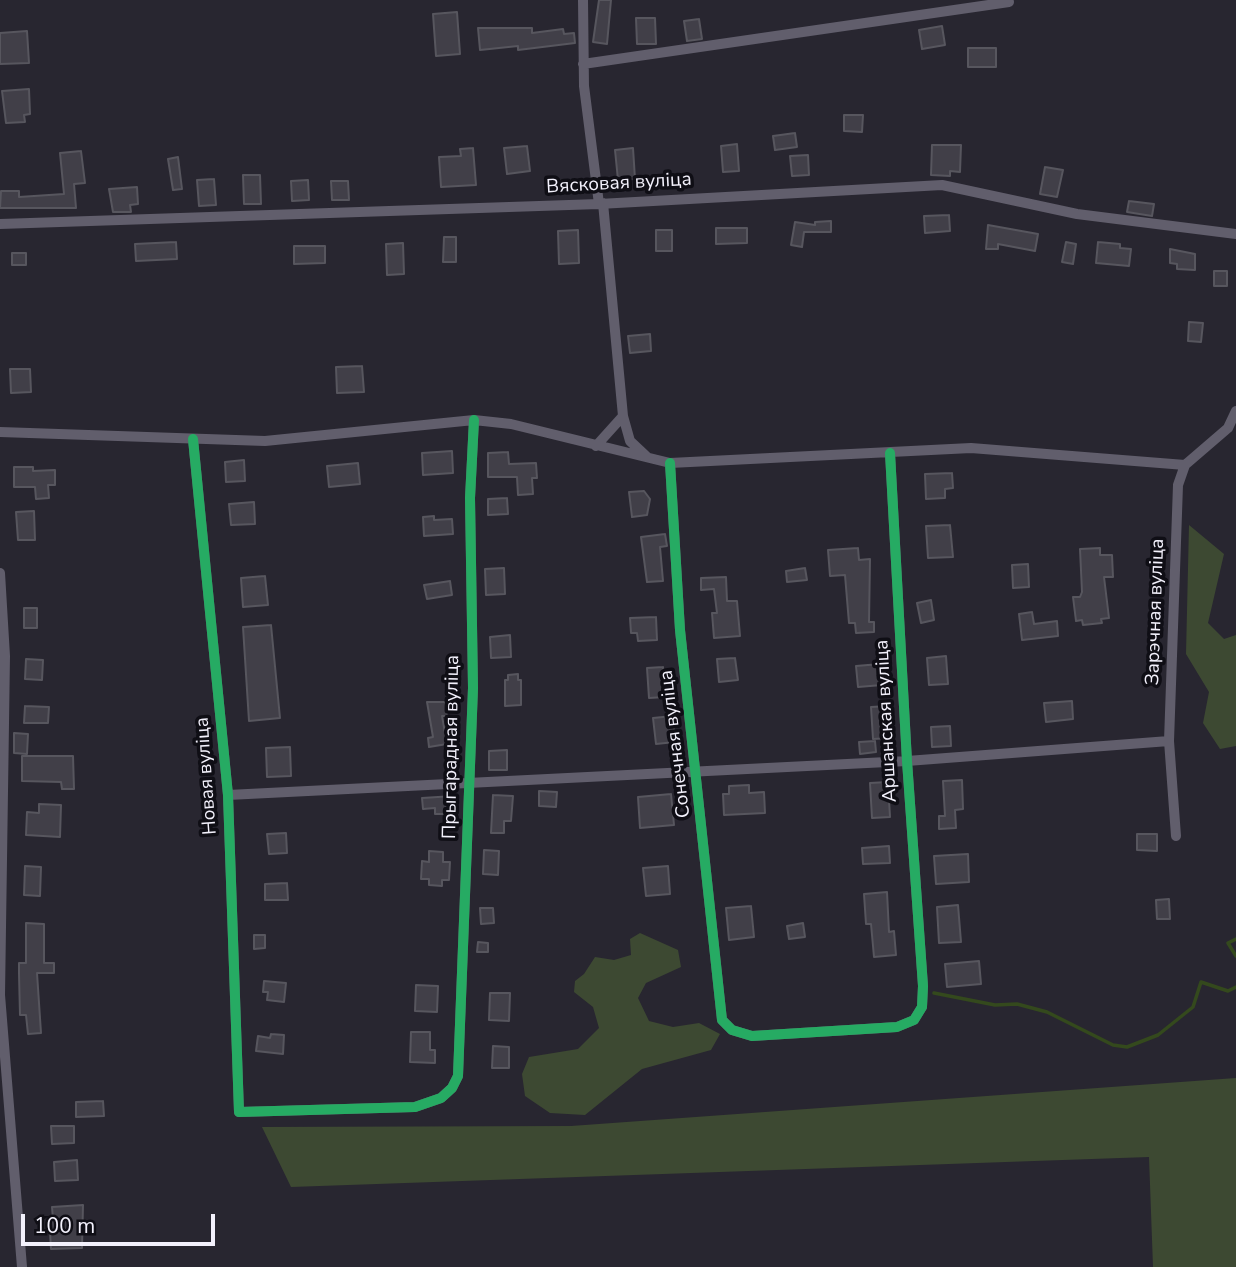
<!DOCTYPE html>
<meta charset="utf-8">
<style>
body{margin:0}
#map{position:relative;width:1236px;height:1267px;overflow:hidden;background:#282630;font-family:"Nunito Sans",sans-serif}
canvas{display:block}
.scale{position:absolute;left:21px;top:1214px;width:194px;height:32px;box-sizing:border-box;border:4px solid #f3f1fc;border-top:0;padding-left:9px;font-size:21px;line-height:24px;white-space:nowrap;color:#f3f1fc;-webkit-text-stroke:5px #0f0e15;paint-order:stroke}
</style>
<div id="map">
<canvas width="1236" height="1267"></canvas>
<div class="scale">100 m</div>
</div>
<script>
const c = document.querySelector('canvas').getContext('2d');
c.lineJoin = 'round';
function fill(path, color) { c.fillStyle = color; c.fill(path, 'evenodd'); }
const poly = rows => new Path2D(rows.map(r => 'M' + r).join(''));
function strokePath(path, color, width, dash) { c.strokeStyle = color; c.lineWidth = width; c.lineCap = dash ? 'butt' : 'round'; c.setLineDash(dash || []); c.stroke(path); }
function drawText(font, color, halo, rows, align = 'center') {
  c.font = font + ' "Nunito Sans",sans-serif'; c.lineWidth = 7; c.setLineDash([]); c.textBaseline = 'middle'; c.strokeStyle = halo; c.fillStyle = color; for (const [text, x, y, turn = 0] of rows) {
    c.save(); c.translate(x, y); c.rotate((+turn || 0) * Math.PI / 180); c.textAlign = isNaN(turn) ? turn : align; if (halo) c.strokeText(text, 0, 0); c.fillText(text, 0, 0); c.restore();
  }
}
fill(poly([
 [1189,525,1224,554,1208,623,1224,639,1236,635,1236,746,1220,749,1203,723,1209,692,1186,654],
 [640,933,678,950,681,967,646,983,638,998,649,1021,673,1027,699,1023,720,1034,711,1050,642,1069,585,1115,550,1113,525,1096,522,1074,529,1057,578,1049,599,1028,593,1007,574,992,575,981,584,974,595,957,614,960,631,955,630,939],
 [1236,1078,1236,1267,1153,1267,1149,1157,291,1187,262,1127,571,1126]
]), '#3d4932');
strokePath(poly([
 [1236,939,1228,943,1236,956],
 [934,993,995,1005,1017,1004,1047,1012,1113,1045,1127,1047,1158,1035,1193,1007,1201,982,1228,991,1236,987]
]), '#34491d', 3.5);
const building = poly([
 [599,0,611,0,607,44,593,42,599,0],
 [457,12,460,54,436,56,433,14,457,12],
 [636,18,655,18,656,44,637,44,636,18],
 [699,19,702,39,687,41,684,21,699,19],
 [942,26,945,45,922,49,919,30,942,26],
 [478,28,532,28,532,33,563,29,564,34,574,33,575,43,518,50,518,46,480,50,478,28],
 [27,31,29,63,0,64,0,33,27,31],
 [968,48,996,48,996,67,968,67,968,48],
 [29,89,30,114,24,115,25,122,6,123,2,91,29,89],
 [844,115,863,115,862,132,844,131,844,115],
 [795,133,797,147,775,150,773,136,795,133],
 [737,144,739,171,723,172,721,146,737,144],
 [932,145,961,145,960,172,950,171,950,176,931,175,932,145],
 [527,146,530,171,507,174,504,148,527,146],
 [473,148,476,185,441,187,439,157,461,156,460,149,473,148],
 [633,148,635,179,618,180,615,150,633,148],
 [81,151,85,183,74,184,76,208,0,208,1,191,19,191,19,197,64,194,60,153,81,151],
 [808,155,809,175,792,176,790,156,808,155],
 [178,157,182,189,173,190,168,159,178,157],
 [1045,167,1063,170,1057,197,1040,194,1045,167],
 [243,175,260,175,261,204,244,204,243,175],
 [214,179,216,205,199,206,197,180,214,179],
 [308,180,309,200,292,201,291,181,308,180],
 [553,180,574,180,574,193,553,193,553,180],
 [331,181,348,181,349,200,332,200,331,181],
 [137,187,138,204,130,205,131,212,113,212,109,189,137,187],
 [1129,201,1154,204,1152,216,1127,212,1129,201],
 [949,215,950,231,925,233,924,216,949,215],
 [831,221,831,232,804,232,802,247,791,245,795,222,815,225,815,222,831,221],
 [988,225,1038,234,1035,251,998,244,998,249,986,249,988,225],
 [716,228,747,228,747,243,716,244,716,228],
 [578,230,579,263,559,264,558,231,578,230],
 [656,230,672,230,672,251,656,251,656,230],
 [444,237,456,237,456,262,443,262,444,237],
 [176,242,177,259,136,261,135,244,176,242],
 [1066,242,1076,244,1073,264,1062,262,1066,242],
 [1098,242,1120,244,1120,248,1131,249,1129,266,1096,263,1098,242],
 [403,243,404,274,387,275,386,244,403,243],
 [294,246,325,246,325,263,294,264,294,246],
 [1170,249,1195,254,1195,270,1177,269,1177,264,1170,263,1170,249],
 [12,253,26,253,26,265,12,265,12,253],
 [1214,271,1227,271,1227,286,1214,286,1214,271],
 [1189,322,1203,323,1201,342,1188,341,1189,322],
 [650,334,651,351,630,353,628,336,650,334],
 [362,366,364,392,337,393,336,367,362,366],
 [10,369,30,369,31,392,11,393,10,369],
 [452,451,453,473,423,475,422,453,452,451],
 [508,452,509,464,536,463,537,478,532,478,533,494,518,495,517,477,488,477,488,453,508,452],
 [244,460,245,481,226,482,225,462,244,460],
 [358,463,360,484,329,487,327,466,358,463],
 [14,467,33,467,33,471,55,470,55,485,48,485,49,498,36,499,35,487,14,487,14,467],
 [952,473,953,488,945,489,945,498,926,499,925,474,952,473],
 [644,491,650,499,647,515,632,517,629,492,644,491],
 [507,498,508,514,488,515,488,499,507,498],
 [254,502,255,524,231,525,229,504,254,502],
 [34,511,35,540,18,540,16,512,34,511],
 [434,516,434,520,452,519,453,534,424,536,423,517,434,516],
 [950,525,953,557,928,558,926,526,950,525],
 [665,534,667,546,660,547,663,581,647,582,641,537,665,534],
 [858,548,859,560,870,559,869,622,874,622,874,632,856,633,855,623,849,623,845,575,830,576,828,550,858,548],
 [1100,548,1100,555,1112,555,1113,577,1104,577,1109,618,1101,619,1102,623,1083,625,1082,620,1076,621,1073,597,1080,597,1082,592,1080,549,1100,548],
 [1028,564,1029,587,1013,588,1012,565,1028,564],
 [504,568,505,594,486,595,485,569,504,568],
 [805,568,807,580,787,582,786,571,805,568],
 [265,576,268,605,243,607,241,578,265,576],
 [726,577,727,601,737,601,740,636,714,638,712,613,717,613,714,589,701,590,701,578,726,577],
 [450,581,452,595,427,599,424,585,450,581],
 [931,600,934,620,921,623,917,603,931,600],
 [24,608,37,608,37,628,24,628,24,608],
 [1032,612,1034,624,1057,621,1058,636,1022,640,1019,614,1032,612],
 [656,617,657,640,638,641,637,633,631,633,630,618,656,617],
 [271,625,280,718,249,721,243,627,271,625],
 [510,635,511,657,491,658,490,637,510,635],
 [946,656,948,684,929,685,927,658,946,656],
 [735,658,738,680,719,682,717,659,735,658],
 [26,659,43,660,42,680,25,679,26,659],
 [880,664,882,685,858,687,856,666,880,664],
 [663,667,665,697,649,698,647,668,663,667],
 [518,674,518,680,521,680,521,705,505,706,505,680,508,680,508,675,518,674],
 [1072,701,1073,719,1046,722,1044,703,1072,701],
 [427,702,446,702,447,716,442,716,447,744,429,747,428,738,433,737,427,702],
 [25,706,49,707,48,723,24,723,25,706],
 [888,706,890,738,873,739,871,707,888,706],
 [673,716,675,742,656,744,653,718,673,716],
 [950,726,951,746,932,747,931,727,950,726],
 [14,733,28,734,27,754,14,753,14,733],
 [875,741,876,752,860,754,859,742,875,741],
 [290,747,291,776,267,777,266,748,290,747],
 [507,750,507,770,489,770,489,751,507,750],
 [22,756,73,756,74,789,62,789,61,782,22,781,22,756],
 [962,780,963,809,955,810,956,828,939,829,939,816,945,816,943,781,962,780],
 [888,782,890,817,872,818,870,783,888,782],
 [749,785,749,793,764,792,765,813,724,815,723,794,729,794,729,786,749,785],
 [539,791,557,792,556,807,539,806,539,791],
 [671,794,674,825,640,828,638,797,671,794],
 [493,795,513,796,511,821,504,821,504,833,491,833,493,795],
 [454,796,455,807,448,808,449,814,435,814,435,808,423,809,422,798,454,796],
 [39,804,61,805,60,837,26,835,27,812,39,813,39,804],
 [286,833,287,853,269,854,267,834,286,833],
 [1137,834,1157,834,1157,851,1137,850,1137,834],
 [889,846,890,863,863,864,862,848,889,846],
 [484,850,499,851,498,875,483,874,484,850],
 [429,851,443,852,443,862,450,862,449,880,442,880,442,886,429,885,429,879,421,879,422,861,429,862,429,851],
 [968,854,969,882,936,884,934,856,968,854],
 [25,866,41,867,40,896,24,895,25,866],
 [668,866,670,894,646,896,643,868,668,866],
 [287,883,288,900,265,900,265,884,287,883],
 [887,892,889,932,894,931,896,955,874,957,871,924,866,924,864,894,887,892],
 [1169,899,1170,919,1157,919,1156,900,1169,899],
 [958,905,961,942,939,943,937,907,958,905],
 [751,906,754,937,729,940,726,908,751,906],
 [480,908,493,908,494,923,481,924,480,908],
 [26,923,44,924,44,963,54,963,54,973,37,973,41,1033,28,1034,26,1015,20,1015,19,974,19,963,26,963,26,923],
 [803,923,805,937,789,939,787,926,803,923],
 [254,935,265,935,265,948,254,949,254,935],
 [478,942,488,943,488,952,477,952,478,942],
 [979,961,981,984,947,987,945,964,979,961],
 [264,981,286,983,284,1002,267,1000,268,992,263,992,264,981],
 [416,985,438,986,437,1012,415,1011,416,985],
 [490,993,510,993,509,1021,489,1020,490,993],
 [411,1032,430,1032,430,1050,435,1050,435,1063,410,1062,411,1032],
 [271,1034,284,1035,283,1054,256,1051,258,1036,270,1038,271,1034],
 [493,1046,509,1047,509,1068,492,1068,493,1046],
 [103,1101,104,1116,76,1117,76,1102,103,1101],
 [51,1126,74,1126,74,1143,52,1144,51,1126],
 [77,1160,78,1180,55,1181,54,1162,77,1160],
 [83,1205,82,1248,51,1249,50,1232,54,1231,52,1207,83,1205]
]);
fill(building, '#413f48');
strokePath(building, '#57565e', 2);
strokePath(poly([
 [583,0,584,86,599,204],
 [583,64,1009,2],
 [603,203,623,416,630,441,647,457],
 [0,224,599,204,942,185,1077,214,1236,234],
 [0,432,265,441,474,420,511,424,670,463,971,448,1185,465],
 [193,439,228,795,239,1112,415,1107,441,1098,452,1088,458,1076,473,688,470,498,474,420],
 [596,446,623,416],
 [670,463,680,630,722,1020,732,1030,752,1036,897,1027,914,1020,922,1007,923,986,907,761,890,453],
 [0,573,5,656,0,995,22,1267],
 [228,795,907,761,1169,741],
 [1176,836,1169,741,1178,485,1185,465,1228,428,1236,411]
]), '#615e6c', 10);
strokePath(poly([
 [193,439,228,795,239,1112,415,1107,441,1098,452,1088,458,1076,473,688,470,498,474,420],
 [670,463,680,630,722,1020,732,1030,752,1036,897,1027,914,1020,922,1007,923,986,907,761,890,453]
]), '#26ab63', 10);
drawText('19px', '#f3f1fc', '#0f0e15', [
 ["Вясковая вуліца",619,184,-3],
 ["Зарэчная вуліца",1156,612,-88],
 ["Аршанская вуліца",887,721,-93],
 ["Сонечная вуліца",676,744,-97],
 ["Прыгарадная вуліца",452,747,-89],
 ["Новая вуліца",207,776,-94]
]);
</script>
